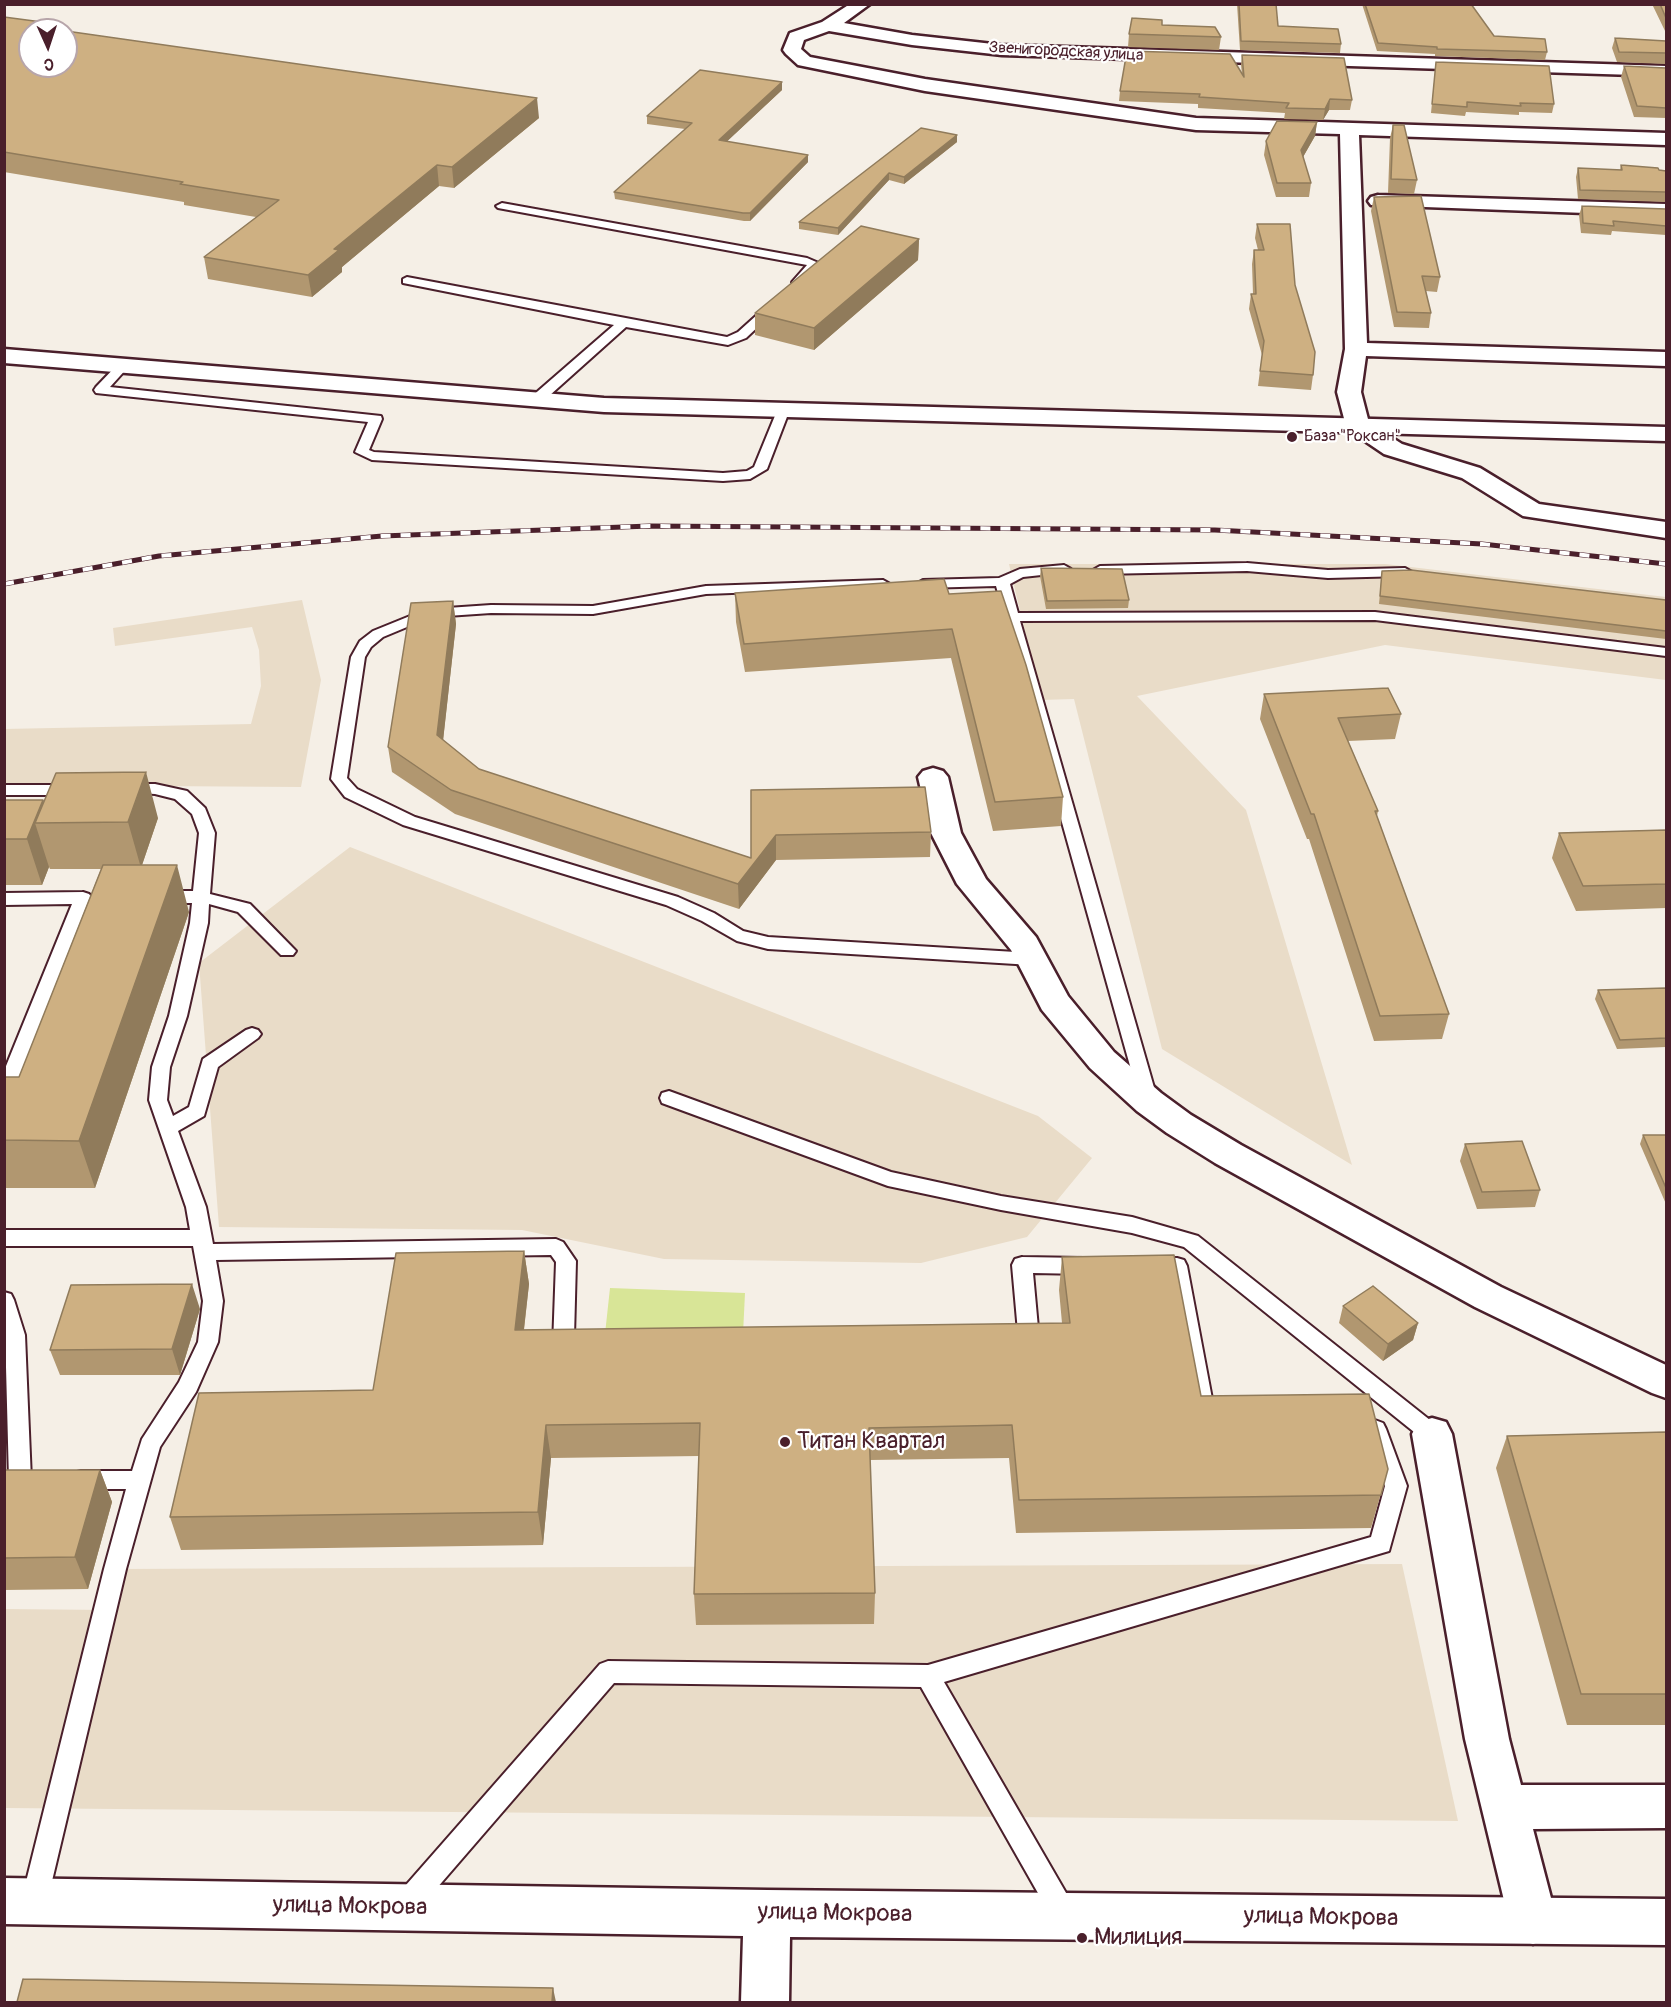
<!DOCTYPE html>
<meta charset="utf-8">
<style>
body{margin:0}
#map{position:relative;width:1671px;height:2007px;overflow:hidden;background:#f5efe6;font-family:Pangolin,sans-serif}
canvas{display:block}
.frame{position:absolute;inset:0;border:6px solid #4a1f2b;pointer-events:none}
.north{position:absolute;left:18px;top:18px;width:60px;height:60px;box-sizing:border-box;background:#fff;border:2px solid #b7a5aa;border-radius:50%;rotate:177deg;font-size:16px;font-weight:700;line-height:24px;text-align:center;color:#4a1f2b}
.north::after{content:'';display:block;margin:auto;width:21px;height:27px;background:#4a1f2b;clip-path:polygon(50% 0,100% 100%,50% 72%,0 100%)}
</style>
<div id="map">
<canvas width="1671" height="2007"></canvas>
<div class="frame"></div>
<div class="north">С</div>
</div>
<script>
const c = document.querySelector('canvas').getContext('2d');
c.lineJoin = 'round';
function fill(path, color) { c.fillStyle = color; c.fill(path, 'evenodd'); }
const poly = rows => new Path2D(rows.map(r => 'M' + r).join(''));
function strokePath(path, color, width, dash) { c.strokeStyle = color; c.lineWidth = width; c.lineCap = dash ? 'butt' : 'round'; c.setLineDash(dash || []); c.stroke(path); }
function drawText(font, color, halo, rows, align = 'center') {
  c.font = font + ' Pangolin,sans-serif'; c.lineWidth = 4.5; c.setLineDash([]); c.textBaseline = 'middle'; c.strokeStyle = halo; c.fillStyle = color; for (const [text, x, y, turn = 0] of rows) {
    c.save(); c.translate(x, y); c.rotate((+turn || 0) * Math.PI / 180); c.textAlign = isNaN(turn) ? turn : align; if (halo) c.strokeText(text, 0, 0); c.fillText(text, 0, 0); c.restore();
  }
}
fill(poly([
 [1009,564,1385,564,1666,597,1666,680,1385,645,1137,696,1246,810,1352,1165,1162,1049,1074,699,1041,700],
 [302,600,321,680,301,787,5,785,4,729,251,724,261,686,259,650,252,627,115,646,113,628],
 [350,847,1038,1116,1092,1158,1027,1237,921,1263,664,1259,522,1230,219,1227,199,963],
 [1402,1564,1458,1821,5,1808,5,1609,107,1610,115,1569]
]), '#e9dcc8');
fill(poly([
 [610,1288,745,1293,743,1334,605,1334]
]), '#d8e597');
const lane = poly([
 [502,203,807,258,821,264,802,284,798,286,792,282,807,265,498,208,496,206,502,203],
 [407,277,727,337,738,332,768,305,772,304,778,308,746,338,728,345,626,327,540,404,535,405,530,404,529,401,530,398,614,325,403,283,403,279,407,277],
 [123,362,129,366,110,387,381,416,382,419,369,450,374,452,723,473,747,471,754,467,779,406,784,405,790,409,767,469,750,479,723,481,372,460,355,452,368,422,96,393,94,390,96,387,119,363,123,362],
 [1247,563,1328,570,1405,568,1412,572,1405,576,1328,578,1247,571,1100,574,1093,570,1100,566,1247,563],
 [1064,565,1071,569,1069,572,1023,577,1010,584,1018,613,1375,612,1666,648,1666,656,1375,620,1020,621,1157,1098,1155,1103,1148,1105,1141,1103,1139,1098,996,586,923,588,916,584,923,580,999,578,1020,569,1064,565],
 [883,580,890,584,888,587,706,594,593,614,491,613,447,616,419,622,383,637,371,647,365,657,347,778,357,789,415,817,678,897,714,913,743,931,768,937,1032,953,1038,955,1041,959,1038,963,1032,965,768,949,737,941,702,921,666,905,403,825,345,797,331,779,351,657,360,641,373,631,410,616,447,608,491,605,593,606,706,586,883,580],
 [126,784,155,784,187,791,205,808,215,833,210,894,250,904,296,951,293,955,281,955,238,912,209,904,208,923,187,1016,170,1067,167,1100,173,1116,189,1107,203,1059,246,1030,252,1028,258,1030,261,1034,258,1038,218,1067,204,1116,178,1131,206,1207,213,1244,556,1239,563,1242,576,1261,574,1337,579,1339,582,1345,579,1351,563,1354,556,1352,553,1346,556,1262,551,1255,216,1260,223,1301,218,1342,196,1392,160,1447,126,1569,47,1902,43,1911,34,1915,25,1911,21,1902,104,1569,126,1489,81,1489,73,1487,70,1480,73,1473,81,1471,132,1471,142,1439,179,1382,198,1342,203,1301,193,1246,4,1246,4,1230,190,1230,186,1207,149,1100,152,1067,169,1016,190,923,192,903,160,903,154,901,151,897,154,893,160,891,193,891,199,833,192,814,175,799,155,794,120,792,118,789,126,784],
 [4,785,71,785,79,790,71,795,4,795,4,785],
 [83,892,89,894,92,898,13,1096,11,1101,4,1103,4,1071,72,904,4,905,4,893,83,892],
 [669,1091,891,1172,1001,1196,1132,1217,1198,1236,1440,1428,1443,1434,1440,1440,1432,1443,1424,1440,1184,1247,1132,1233,1001,1210,888,1186,662,1103,660,1098,662,1093,669,1091],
 [1022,1257,1084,1258,1091,1260,1094,1266,1091,1272,1084,1274,1033,1273,1039,1339,1036,1345,1029,1347,1015,1345,1012,1339,1018,1332,1012,1265,1015,1259,1022,1257],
 [1151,1258,1177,1258,1184,1260,1187,1266,1213,1404,1220,1406,1223,1412,1220,1418,1204,1421,1196,1418,1193,1412,1168,1274,1144,1272,1141,1266,1144,1260,1151,1258],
 [4,1292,11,1294,14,1300,25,1335,31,1480,28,1487,20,1489,12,1487,9,1480,4,1292],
 [1375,1420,1383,1423,1386,1429,1407,1486,1389,1551,944,1682,1073,1905,1077,1914,1073,1923,1064,1927,1055,1923,921,1687,614,1683,417,1911,408,1915,399,1911,395,1902,399,1893,600,1664,608,1661,928,1665,1371,1537,1385,1486,1364,1429,1367,1423,1375,1420]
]);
const street = poly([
 [850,4,870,4,844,23,912,35,1002,45,1666,66,1666,76,1002,55,912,45,829,31,804,40,801,49,810,57,925,79,1196,118,1666,133,1666,145,1359,135,1367,343,1666,352,1666,366,1366,356,1361,392,1369,423,1402,444,1480,468,1539,504,1666,522,1666,538,1523,516,1462,478,1384,454,1350,431,1346,426,1337,392,1345,349,1340,134,1196,130,925,91,798,65,786,54,783,50,790,33,822,22,850,4],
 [1378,195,1666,204,1666,216,1371,205,1368,201,1371,197,1378,195],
 [933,768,943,771,948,777,961,833,986,879,1036,937,1068,996,1114,1052,1161,1093,1191,1115,1241,1145,1501,1287,1666,1365,1666,1398,1652,1393,1475,1307,1215,1163,1167,1133,1137,1111,1090,1068,1042,1010,1011,950,957,884,931,833,918,777,923,771,933,768],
 [1432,1418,1446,1422,1452,1434,1509,1739,1521,1785,1666,1785,1666,1828,1533,1829,1557,1921,1550,1938,1533,1944,1516,1938,1509,1921,1465,1739,1412,1434,1418,1422,1432,1418]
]);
const secondary = poly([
 [4,349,604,398,1666,427,1666,441,604,412,4,363,4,349],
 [4,1878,767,1890,1666,1899,1666,1945,790,1937,789,2002,741,2002,743,1936,4,1924,4,1878]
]);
strokePath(lane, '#4a1f2b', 4);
strokePath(street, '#4a1f2b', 5);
strokePath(secondary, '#4a1f2b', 5);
fill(lane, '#fff');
fill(street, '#fff');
fill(secondary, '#fff');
const rail = poly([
 [4,584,159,556,382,536,650,526,1215,530,1482,544,1666,564]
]);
strokePath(rail, '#4a1f2b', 5);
strokePath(rail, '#fff', 4, [10]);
fill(poly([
 [1237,4,1276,4,1278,26,1341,44,1340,53,1240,50],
 [1362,4,1471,4,1494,36,1547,52,1545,60,1435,56,1435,54,1377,51],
 [1652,4,1666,4,1666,33],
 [4,17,58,30,539,118,454,188,439,186,342,267,342,272,312,297,208,279,204,257,256,217,184,205,184,202,4,172],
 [1162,25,1221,37,1219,50,1128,47,1129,34],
 [1666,37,1666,64,1617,62,1612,48,1615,38,1666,41],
 [1242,55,1352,100,1350,110,1329,110,1323,120,1284,119,1285,113,1198,108,1198,104,1119,101,1120,91,1242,74,1241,65],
 [1436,62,1554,104,1552,113,1519,112,1519,115,1466,112,1465,116,1431,113],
 [1624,66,1666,68,1666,118,1634,117,1621,77],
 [782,82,782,90,726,142,808,155,808,162,750,221,744,221,615,199,614,192,685,129,647,124,647,116],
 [1317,122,1315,136,1303,157,1311,183,1309,197,1276,197,1264,155,1266,141],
 [1393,125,1417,180,1414,194,1388,193,1390,138],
 [957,135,957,142,904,184,889,180,838,235,799,229,799,222],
 [1621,165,1666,171,1666,202,1578,199,1576,177,1578,168,1620,170],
 [1374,197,1440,277,1437,292,1426,291,1431,313,1429,328,1394,327,1371,211],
 [1582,206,1666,209,1666,235,1612,231,1611,235,1581,233,1579,215],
 [1257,224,1295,285,1313,375,1311,390,1258,386,1262,355,1249,309,1251,294,1253,294,1252,264,1254,250,1258,250,1255,238],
 [919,239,918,260,814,350,755,335,755,313],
 [1041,568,1129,600,1128,608,1046,609,1040,576],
 [1382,571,1666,600,1666,639,1379,604],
 [735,593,949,594,1063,797,1061,826,993,831,951,658,745,672,736,622],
 [453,601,456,624,443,740,479,769,751,858,751,790,931,832,930,857,776,860,739,909,455,814,392,772,388,747],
 [1264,694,1401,714,1395,739,1348,741,1378,811,1377,816,1449,1014,1442,1039,1374,1041,1309,839,1307,839,1260,719],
 [4,800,158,818,142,865,189,912,95,1188,4,1188,4,1077,19,1077,101,869,50,869,49,867,42,885,4,885],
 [1666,830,1666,908,1576,911,1552,858,1559,833],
 [1666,988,1666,1047,1617,1049,1595,999,1598,990],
 [1643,1135,1666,1135,1666,1204,1640,1144],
 [1465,1144,1540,1190,1535,1207,1477,1209,1460,1161],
 [524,1251,529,1284,524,1330,1062,1323,1059,1290,1062,1257,1201,1396,1388,1469,1371,1528,1016,1533,1009,1458,870,1460,875,1593,874,1624,696,1625,694,1594,699,1456,551,1458,543,1545,181,1550,170,1517,373,1390],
 [1343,1306,1418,1323,1413,1340,1383,1361,1339,1323],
 [200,1309,180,1375,60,1375,50,1350],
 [1666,1432,1666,1725,1567,1725,1496,1468,1507,1436],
 [4,1470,100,1470,112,1502,88,1589,4,1590]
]), '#b19770');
fill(poly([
 [57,24,58,30,49,29],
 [782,82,782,90,720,148,719,140],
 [537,98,539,118,454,188,452,167],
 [1330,99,1329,110,1323,120,1325,109],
 [1317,122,1315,136,1299,164,1301,150],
 [957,135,957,142,904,184,904,177],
 [808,155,808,162,750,221,750,213],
 [437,165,439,186,342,267,342,272,312,297,308,275,334,249],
 [889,173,889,180,838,235,838,228],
 [919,239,918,260,814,350,814,328],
 [453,601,456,624,441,759,437,735],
 [146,772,158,818,141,868,128,822],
 [43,800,50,823,35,823,49,867,42,885,27,839],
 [776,835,776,860,739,909,738,884],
 [177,865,189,912,95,1188,79,1141],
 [524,1251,529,1284,520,1363,515,1330],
 [192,1284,200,1309,180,1375,172,1349],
 [1418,1323,1413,1340,1383,1361,1388,1344],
 [546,1425,551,1458,543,1545,538,1512],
 [100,1470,112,1502,88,1589,75,1557],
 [553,1988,556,2002,552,2002]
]), '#907b5b');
const building = poly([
 [1239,4,1276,4,1278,26,1338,29,1341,44,1241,41,1239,4],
 [1365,4,1471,4,1494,36,1545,39,1547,52,1437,49,1437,47,1378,43,1365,4],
 [1660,4,1666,4,1666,18,1660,4],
 [4,17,57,24,49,29,59,30,30,30,30,66,66,66,66,31,537,98,452,167,437,165,334,249,339,250,308,275,204,257,279,200,180,184,183,182,4,152,4,17],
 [1132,18,1162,20,1162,25,1215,27,1221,37,1129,34,1132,18],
 [1615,38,1666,41,1666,53,1619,52,1615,38],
 [1127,51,1230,54,1244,77,1242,55,1344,58,1352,100,1330,99,1325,109,1286,108,1289,103,1199,97,1200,94,1120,91,1127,51],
 [1436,62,1549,66,1554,104,1520,103,1521,106,1467,102,1467,107,1432,104,1436,62],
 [1624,66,1666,68,1666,108,1637,106,1624,66],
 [700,70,782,82,719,140,808,155,750,213,743,213,614,192,692,123,647,116,700,70],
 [1277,121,1317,122,1301,150,1311,183,1277,183,1266,141,1277,121],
 [1393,125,1404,125,1417,180,1391,179,1393,125],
 [921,128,957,135,904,177,889,173,838,228,799,222,921,128],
 [1621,165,1658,168,1659,170,1666,171,1666,192,1580,190,1578,168,1622,170,1621,165],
 [1421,196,1440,277,1422,276,1431,313,1397,312,1374,197,1421,196],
 [1582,206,1666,209,1666,226,1613,221,1614,226,1583,223,1582,206],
 [1257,224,1290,224,1295,285,1315,352,1313,375,1260,371,1264,341,1251,294,1256,294,1254,250,1264,250,1257,224],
 [861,226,919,239,814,328,755,313,861,226],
 [1041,568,1122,569,1129,600,1047,601,1041,568],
 [1411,570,1666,600,1666,631,1380,596,1382,571,1411,570],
 [944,579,949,594,1001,591,1026,665,1063,797,995,802,952,629,744,644,735,593,944,579],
 [453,601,437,735,479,769,751,858,751,790,925,787,931,832,776,835,738,884,451,790,388,747,411,603,453,601],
 [1388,688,1401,714,1338,718,1378,811,1375,811,1449,1014,1380,1016,1314,814,1311,814,1264,694,1388,688],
 [146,772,128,822,35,823,56,773,146,772],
 [4,800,43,800,27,839,4,839,4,800],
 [1666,830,1666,884,1583,886,1559,833,1666,830],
 [103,865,177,865,79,1141,4,1140,4,1077,19,1077,103,865],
 [1666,988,1666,1038,1620,1040,1598,990,1666,988],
 [1643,1135,1666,1135,1666,1188,1643,1135],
 [1522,1141,1540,1190,1482,1192,1465,1144,1522,1141],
 [524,1251,515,1330,1070,1323,1062,1257,1174,1255,1201,1396,1369,1394,1388,1469,1381,1495,1019,1500,1012,1425,869,1428,875,1593,694,1594,700,1423,546,1425,538,1512,170,1517,199,1393,373,1390,396,1253,524,1251],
 [192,1284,172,1349,50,1350,71,1285,192,1284],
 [1373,1286,1418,1323,1388,1344,1343,1306,1373,1286],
 [1666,1432,1666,1694,1581,1694,1507,1436,1666,1432],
 [4,1470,100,1470,75,1557,4,1558,4,1470],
 [23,1979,553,1988,552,2002,17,2002,23,1979]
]);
fill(building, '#ceb082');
strokePath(building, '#907b5b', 1.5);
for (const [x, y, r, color] of [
 [1292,437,6,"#4a1f2b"],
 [785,1442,6,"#4a1f2b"],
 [1082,1938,6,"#4a1f2b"]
]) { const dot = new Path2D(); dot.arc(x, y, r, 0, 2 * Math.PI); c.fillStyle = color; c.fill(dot); strokePath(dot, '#fff', 2); }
drawText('16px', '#4a1f2b', '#fff', [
 ["Звенигородская улица",1066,52,3]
]);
drawText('16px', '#4a1f2b', '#fff', [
 ["База \"Роксан\"",1304,437]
], 'left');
drawText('24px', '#4a1f2b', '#fff', [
 ["Титан Квартал",797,1442],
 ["Милиция",1094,1938]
], 'left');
drawText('24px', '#4a1f2b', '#fff', [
 ["улица Мокрова",350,1907,1],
 ["улица Мокрова",835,1914,1],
 ["улица Мокрова",1321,1918,1]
]);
</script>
